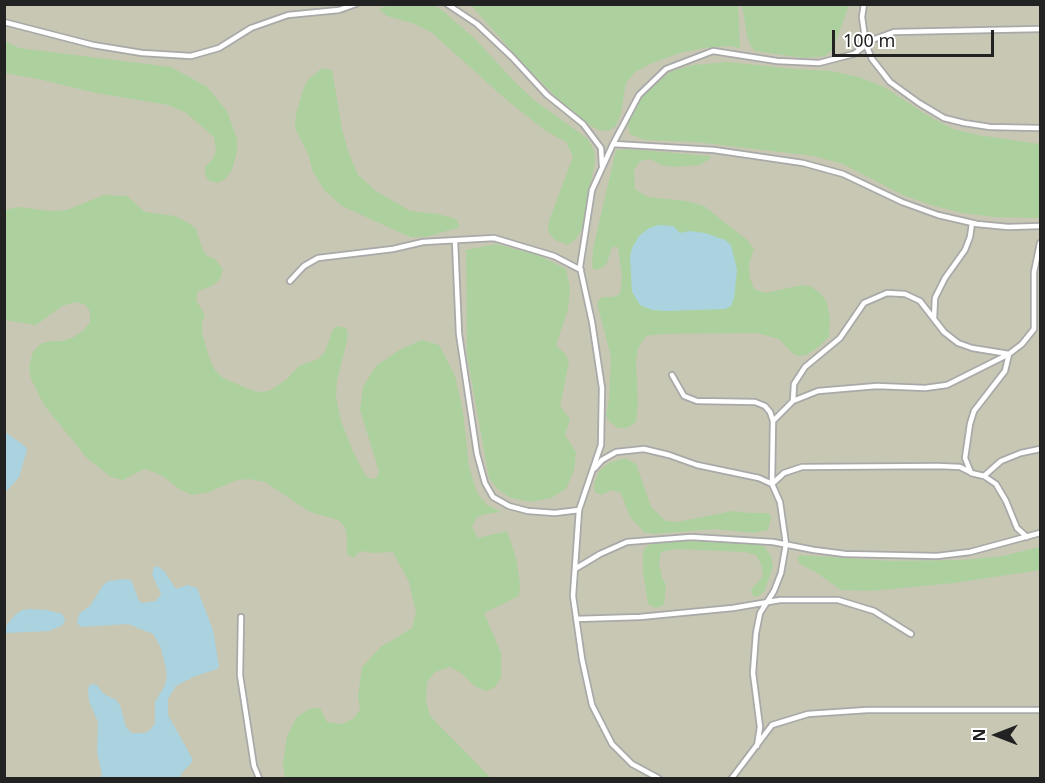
<!DOCTYPE html>
<style>
body{margin:0}
#map{position:relative;width:1045px;height:783px;overflow:hidden;background:#f2efe9;font-family:"Noto Sans",sans-serif}
canvas{display:block}
.frame{position:absolute;inset:0;border:6px solid #222;pointer-events:none}
.north{position:absolute;left:967px;top:705px;width:60px;height:60px;-webkit-text-stroke:4px #fff;paint-order:stroke;rotate:270deg;font-size:16px;font-weight:700;line-height:24px;text-align:center;color:#222}
.north::after{content:'';display:block;margin:auto;width:21px;height:27px;background:#222;clip-path:polygon(50% 0,100% 100%,50% 72%,0 100%)}
.scale{position:absolute;left:832px;top:30px;width:162px;height:27px;box-sizing:border-box;border:3px solid #222;border-top:0;padding-left:8px;font-size:18px;line-height:21px;white-space:nowrap;color:#222;-webkit-text-stroke:4px #fff;paint-order:stroke}
</style>
<div id="map">
<canvas width="1045" height="783"></canvas>
<div class="frame"></div>
<div class="north">N</div>
<div class="scale">100 m</div>
</div>
<script>
const c = document.querySelector('canvas').getContext('2d');
c.lineJoin = 'round';
function fill(path, color) { c.fillStyle = color; c.fill(path, 'evenodd'); }
const poly = rows => new Path2D(rows.map(r => 'M' + r).join(''));
function strokePath(path, color, width, dash) { c.strokeStyle = color; c.lineWidth = width; c.lineCap = dash ? 'butt' : 'round'; c.setLineDash(dash || []); c.stroke(path); }
fill(poly([
 [5,5,1040,5,1040,778,5,778]
]), '#c7c7b4');
fill(poly([
 [431,4,442,10,474,38,513,80,534,100,588,139,594,151,595,161,582,229,575,240,568,245,555,240,548,232,549,221,573,157,566,142,546,131,509,102,432,33,415,24,387,16,379,9,387,5],
 [471,5,738,5,740,48,730,46,705,48,683,52,652,63,635,72,626,83,621,113,616,126,608,131,599,130,589,125,558,99,524,65],
 [742,5,742,4,849,5,833,49,825,56,804,58,755,51,750,45,747,35],
 [5,41,19,48,171,67,207,87,227,111,237,139,237,151,232,170,225,179,218,183,208,180,205,175,205,167,212,160,216,151,214,137,185,112,168,105,96,93,38,79,5,73],
 [727,62,794,69,831,71,859,77,884,87,930,117,953,129,978,135,1040,144,1040,218,994,217,963,213,931,205,903,195,843,164,814,156,696,142,647,140,639,138,630,134,628,126,629,120,640,98,671,71,694,65],
 [322,68,332,70,342,129,349,154,358,175,376,191,410,211,438,214,456,219,460,227,426,237,410,237,342,206,325,191,313,172,308,154,295,128,296,114,303,90,308,80],
 [629,149,710,156,711,158,700,165,675,167,661,165,651,159,640,161,634,170,635,189,648,197,686,201,704,206,747,240,754,249,749,264,750,278,754,289,765,293,802,285,812,287,822,295,827,303,830,319,829,337,817,348,806,355,798,356,792,353,779,339,757,333,664,334,646,336,638,348,636,360,638,405,636,422,627,428,618,428,610,422,606,415,609,400,611,357,597,303,602,297,613,297,620,294,622,278,618,247,612,247,607,263,602,268,595,270,592,267,593,249,616,150],
 [104,195,127,196,145,212,175,216,190,224,196,229,202,248,207,256,215,259,223,269,220,279,212,286,198,291,196,300,205,315,202,322,202,333,210,360,215,370,223,378,251,390,260,392,269,391,286,380,299,366,318,359,325,352,333,329,337,326,346,328,348,332,347,341,337,380,336,397,341,421,354,454,366,476,372,479,377,478,379,471,360,410,363,387,376,366,399,350,422,340,439,345,455,376,463,412,469,467,477,493,487,505,502,512,486,514,477,517,472,527,478,538,507,531,516,558,520,584,519,596,484,613,501,653,501,677,495,687,486,691,476,687,461,673,450,667,435,672,427,682,426,701,430,716,491,778,285,778,283,763,287,736,297,717,311,708,320,708,327,722,341,724,353,719,360,710,358,696,362,667,381,647,412,628,416,612,409,582,393,552,372,553,365,551,358,553,353,558,347,554,347,537,345,527,338,520,310,512,265,482,249,479,237,480,209,492,192,495,179,489,164,477,154,472,144,469,123,480,111,477,87,458,44,405,31,379,29,366,33,352,40,344,51,341,63,341,74,337,84,330,90,322,90,312,86,305,76,302,62,306,36,325,5,320,5,210,18,207,51,211,67,210],
 [496,244,538,255,566,269,570,288,568,309,556,345,565,354,569,362,560,406,570,419,565,435,576,452,574,470,566,489,551,498,531,502,511,498,499,490,489,478,467,355,466,250],
 [625,458,636,464,651,507,666,521,677,522,733,511,750,513,766,513,770,514,771,518,768,530,754,533,715,529,655,534,644,532,630,517,621,493,612,490,601,495,595,492,594,484,599,471,609,463],
 [689,541,751,542,765,547,771,556,773,567,764,592,756,597,752,595,751,590,763,576,761,564,756,555,745,552,676,549,661,552,659,564,662,578,666,585,664,605,656,608,648,604,643,571,643,553,645,548,650,544],
 [1040,547,1040,570,954,583,871,591,841,590,817,573,800,564,797,559,800,555,891,561,963,560,1003,556]
]), '#add19e');
fill(poly([
 [659,225,673,226,680,233,690,231,705,233,725,240,731,245,737,270,734,298,731,306,725,309,666,311,652,310,640,305,632,292,630,257,632,248,639,236,649,228],
 [5,432,26,447,27,450,19,477,5,493],
 [157,566,164,571,176,589,187,585,197,588,213,630,219,666,217,669,193,677,176,686,168,699,168,715,192,758,192,762,181,774,180,778,101,778,102,774,97,753,98,722,89,701,88,688,91,684,97,685,104,694,116,700,120,705,126,727,132,733,145,733,151,729,155,723,155,702,164,687,167,676,166,669,161,648,153,634,128,624,82,627,77,623,78,618,80,613,90,606,104,584,109,581,125,579,131,580,139,601,143,603,156,601,161,594,152,574,154,567],
 [30,609,47,610,62,614,65,619,63,625,49,631,5,633,5,627,15,615,22,610]
]), '#aad3df');
const lane = poly([
 [447,4,477,24,512,57,547,95,583,124,601,148,602,166],
 [864,4,862,17,866,45,872,59,890,82,919,103,944,118,964,123,990,127,1039,128],
 [4,22,93,45,142,53,191,56,219,48,251,28,288,15,339,10,356,4],
 [613,144,714,150,803,163,843,174,902,202,938,215,977,224,1008,227,1040,226],
 [455,241,459,334,477,454,485,483,493,497,509,506,528,511,555,513,579,510],
 [290,281,304,266,318,258,393,249,423,242,494,238,554,256,581,270],
 [934,318,935,298,945,278,965,250,970,237,972,223],
 [672,375,684,396,697,401,755,402,765,406,770,412,773,421,772,484],
 [793,401,794,384,805,367,840,338,864,303,887,293,905,294,920,301,944,332,958,343,972,348,1009,354,1005,371,974,411,970,424,965,458,971,473,984,476,1001,461,1021,453,1040,449],
 [773,421,793,401,818,391,877,386,925,388,947,385,1009,354,1022,344,1034,329,1034,272,1040,243],
 [595,468,602,460,616,452,644,449,669,455,697,465,759,478,772,484,780,502,786,544,781,573,774,591,760,613,756,633,753,673,760,727,757,746],
 [984,476,996,484,1006,501,1017,528,1027,537],
 [772,484,784,473,802,467,938,466,960,467,970,472],
 [575,569,600,554,627,542,691,537,773,542,814,550,845,554,937,556,970,552,1040,533],
 [241,617,240,675,254,766,259,778],
 [576,619,640,617,733,608,780,600,838,600,874,611,911,634],
 [658,778,632,764,612,744,592,705,582,659,573,596,579,510,601,445,602,388,592,322,580,267,592,190,613,144,639,95,666,69,713,51,777,61,819,63,854,54,872,40,894,32,1040,29],
 [732,778,772,725,808,714,867,710,1040,710]
]);
strokePath(lane, '#a9a9a9', 8);
strokePath(lane, '#fff', 4.5);
</script>
